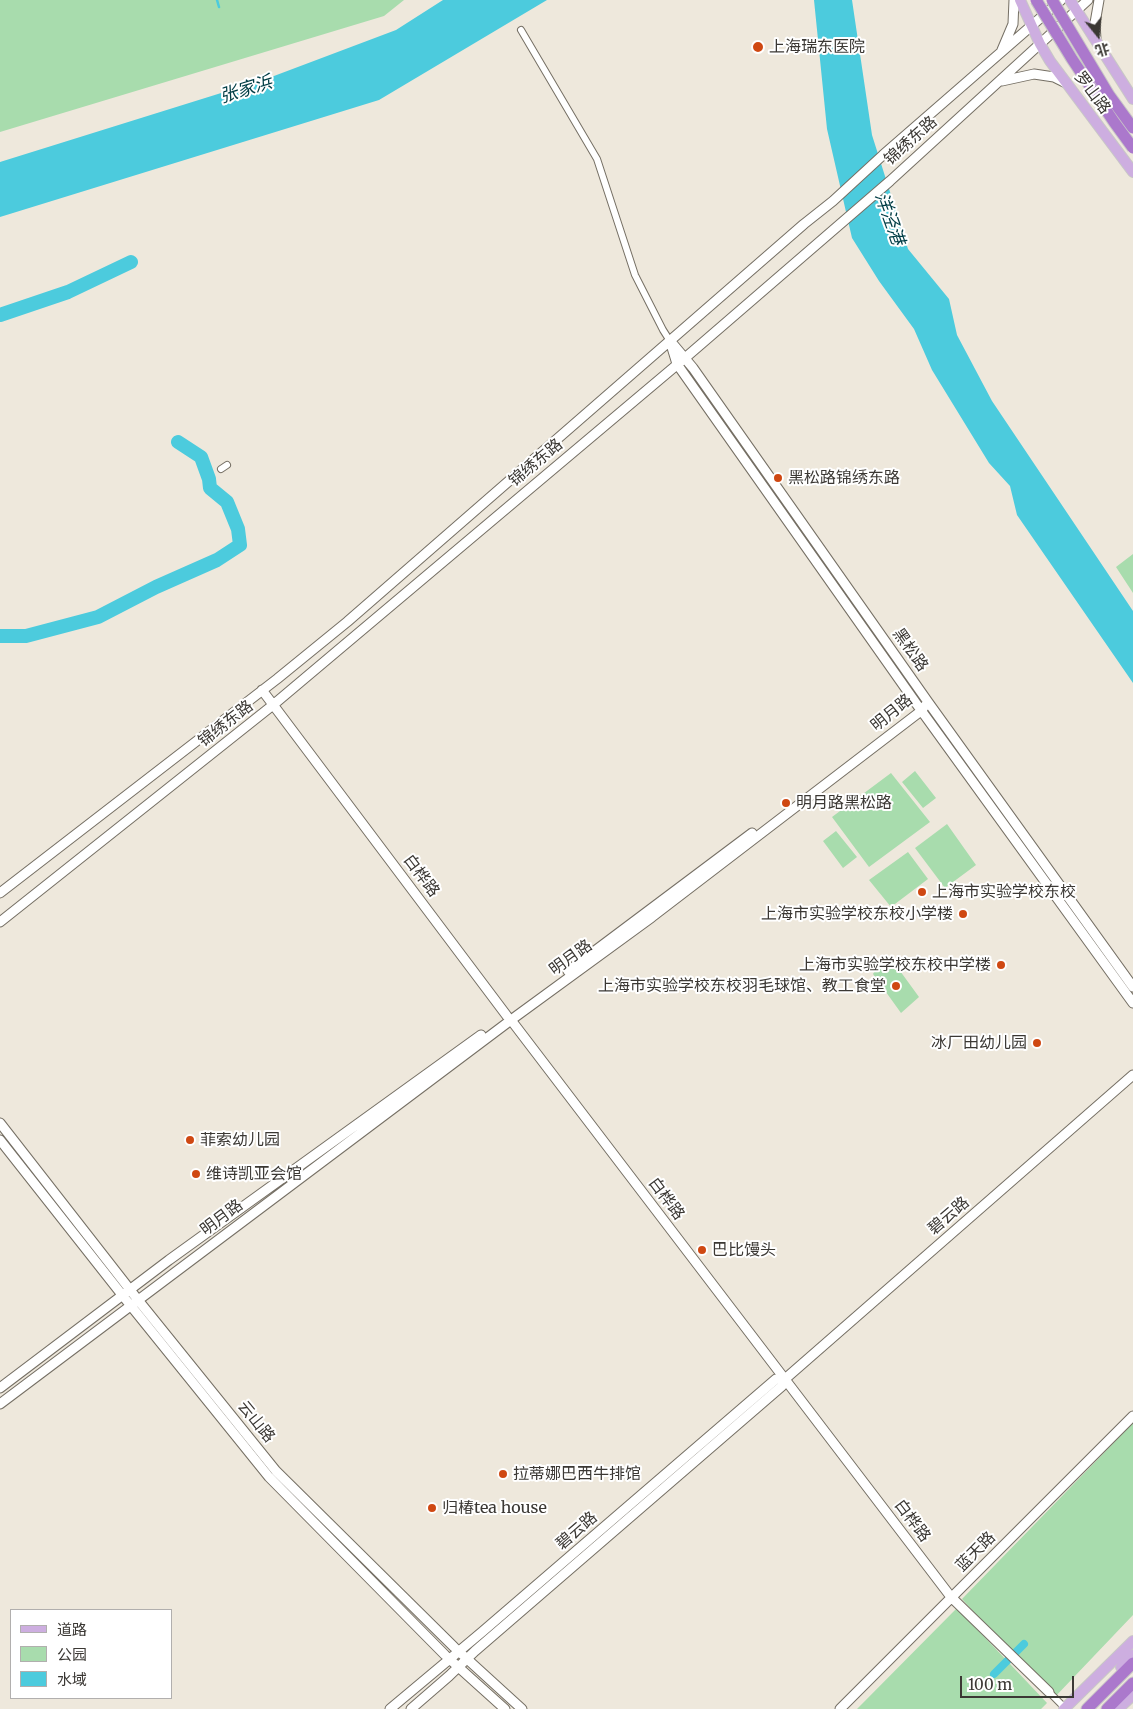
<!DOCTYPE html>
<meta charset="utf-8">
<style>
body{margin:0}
#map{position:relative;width:1133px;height:1709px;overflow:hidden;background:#eee8dc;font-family:Merriweather,"Noto Sans SC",serif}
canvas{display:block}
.legend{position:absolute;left:10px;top:1609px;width:162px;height:90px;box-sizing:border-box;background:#fff;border:1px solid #b1afae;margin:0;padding:6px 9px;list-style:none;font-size:15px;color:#3b3834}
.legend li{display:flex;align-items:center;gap:10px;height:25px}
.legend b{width:25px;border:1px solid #b1afae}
.north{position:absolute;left:1073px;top:10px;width:50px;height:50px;-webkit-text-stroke:4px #fff;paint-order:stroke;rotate:163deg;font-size:14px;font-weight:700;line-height:20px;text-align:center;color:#3b3834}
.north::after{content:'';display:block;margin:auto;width:18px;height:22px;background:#3b3834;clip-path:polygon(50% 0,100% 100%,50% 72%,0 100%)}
.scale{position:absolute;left:960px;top:1676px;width:114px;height:22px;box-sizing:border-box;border:2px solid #3b3834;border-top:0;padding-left:6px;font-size:15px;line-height:18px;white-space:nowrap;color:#3b3834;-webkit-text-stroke:4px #fff;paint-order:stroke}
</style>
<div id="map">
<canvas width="1133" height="1709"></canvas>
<ul class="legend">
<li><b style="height:6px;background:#cdaee0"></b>道路</li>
<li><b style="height:14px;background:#a8dcad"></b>公园</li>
<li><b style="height:14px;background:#4ccbdd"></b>水域</li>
</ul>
<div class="north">北</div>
<div class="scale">100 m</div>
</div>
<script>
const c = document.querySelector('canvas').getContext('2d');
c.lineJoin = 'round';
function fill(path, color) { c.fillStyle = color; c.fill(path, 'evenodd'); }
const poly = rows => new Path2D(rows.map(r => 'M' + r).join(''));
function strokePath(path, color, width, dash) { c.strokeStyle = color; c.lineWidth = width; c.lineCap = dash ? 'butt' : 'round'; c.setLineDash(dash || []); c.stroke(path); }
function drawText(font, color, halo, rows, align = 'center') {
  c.font = font + ' Merriweather,"Noto Sans SC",serif'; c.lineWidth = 4; c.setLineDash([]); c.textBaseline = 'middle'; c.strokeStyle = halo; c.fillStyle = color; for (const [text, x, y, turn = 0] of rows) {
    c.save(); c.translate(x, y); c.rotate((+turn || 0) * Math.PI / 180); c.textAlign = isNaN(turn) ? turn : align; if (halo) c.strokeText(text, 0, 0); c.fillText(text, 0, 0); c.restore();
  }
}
fill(poly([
 [0,0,404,0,384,16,0,132],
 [1133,554,1133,593,1116,567],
 [915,771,936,798,923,808,902,782],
 [891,773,930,822,869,867,832,817],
 [947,824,976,865,945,888,915,848],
 [836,831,857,857,843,868,823,841],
 [908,852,928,879,891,907,869,880],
 [889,961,895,964,919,997,901,1013,873,974,880,962],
 [1133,1423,1133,1615,1053,1699,962,1599],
 [957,1608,1047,1703,1041,1709,857,1709]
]), '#a8dcad');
fill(poly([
 [443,0,547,0,379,100,0,217,0,162,266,79,396,30],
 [814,0,852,0,872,135,908,249,949,299,957,335,992,401,1133,611,1133,683,1017,515,1010,486,989,463,932,370,914,329,879,281,852,238,827,129]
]), '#4ccbdd');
strokePath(poly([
 [217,0,219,7]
]), '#4ccbdd', 2.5);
strokePath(poly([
 [994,1674,1024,1644]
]), '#4ccbdd', 8);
strokePath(poly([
 [0,315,68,292,131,262],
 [0,636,26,636,98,617,156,587,217,560,240,545,238,529,227,502,210,488,209,479,201,457,178,442]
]), '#4ccbdd', 14);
const street = poly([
 [521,30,597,159,635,275,663,330,670,341],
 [221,469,227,465],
 [1049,1692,1065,1708]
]);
const secondary = poly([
 [1096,39,1095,23,1099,0],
 [1002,50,1013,24,1014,0],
 [1002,81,1034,74,1054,77,1064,82],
 [670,341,677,364,918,706,1133,1003],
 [672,343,693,368,928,702,1133,987],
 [262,690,507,1016],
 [0,893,277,679,347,622,804,224,833,201,883,155,1061,0],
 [0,922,273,705,685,358,890,181,1088,0],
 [568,971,752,833],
 [511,1020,951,1597,1049,1692],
 [0,1123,138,1300,276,1471,454,1647,522,1709],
 [0,1140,123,1296,269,1477,445,1655,505,1709],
 [0,1388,169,1260,481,1035],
 [0,1404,511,1020,652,917,921,711,928,702],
 [390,1709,482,1632,776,1379,785,1379],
 [411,1709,449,1676,475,1651,782,1386,785,1379,1133,1075],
 [840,1709,1133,1416]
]);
const primary = poly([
 [1020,0,1040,44,1050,61,1133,172],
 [1070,0,1133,99],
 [1121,1667,1133,1655],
 [1064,1709,1133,1641],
 [1118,1709,1133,1695]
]);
const highway = poly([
 [1087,1709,1133,1663],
 [1107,1709,1133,1683]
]);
strokePath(street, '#756f64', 8);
strokePath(secondary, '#756f64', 11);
strokePath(primary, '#c8c7c6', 12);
strokePath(highway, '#c8c7c6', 13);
strokePath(street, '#fff', 6);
strokePath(secondary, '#fff', 9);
strokePath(primary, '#cdaee0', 10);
strokePath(highway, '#ab78cc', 11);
const highwayBridge = poly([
 [1036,0,1072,59,1114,122,1133,148],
 [1052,0,1109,95,1133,128]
]);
strokePath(highwayBridge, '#c8c7c6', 13, []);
strokePath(highwayBridge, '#ab78cc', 11);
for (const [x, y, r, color] of [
 [758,47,6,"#cf4812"],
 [778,478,5,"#cf4812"],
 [786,803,5,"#cf4812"],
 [922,892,5,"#cf4812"],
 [963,914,5,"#cf4812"],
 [1001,965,5,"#cf4812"],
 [896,986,5,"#cf4812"],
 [1037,1043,5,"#cf4812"],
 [190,1140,5,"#cf4812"],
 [196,1174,5,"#cf4812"],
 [702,1250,5,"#cf4812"],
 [503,1474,5,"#cf4812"],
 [432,1508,5,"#cf4812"]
]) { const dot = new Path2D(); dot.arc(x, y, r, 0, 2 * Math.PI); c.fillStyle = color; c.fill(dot); strokePath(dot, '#fff', 2); }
drawText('16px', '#3b3834', '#fff', [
 ["上海瑞东医院",769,47],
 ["黑松路锦绣东路",788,478],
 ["明月路黑松路",796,803],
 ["上海市实验学校东校",932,892],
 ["上海市实验学校东校小学楼",953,914,"right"],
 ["上海市实验学校东校中学楼",991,965,"right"],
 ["上海市实验学校东校羽毛球馆、教工食堂",886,986,"right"],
 ["冰厂田幼儿园",1027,1043,"right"],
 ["菲索幼儿园",200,1140],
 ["维诗凯亚会馆",206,1174],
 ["巴比馒头",712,1250],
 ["拉蒂娜巴西牛排馆",513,1474],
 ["归椿tea house",442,1508]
], 'left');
drawText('16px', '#3b3834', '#fff', [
 ["罗山路",1092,93,53],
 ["锦绣东路",911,141,-42],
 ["锦绣东路",536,463,-40],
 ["黑松路",910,650,55],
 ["明月路",892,713,-39],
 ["锦绣东路",226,724,-38],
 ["白桦路",421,876,53],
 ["明月路",571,958,-36],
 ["白桦路",666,1199,53],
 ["碧云路",949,1216,-41],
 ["明月路",222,1218,-37],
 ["云山路",256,1422,51],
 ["白桦路",912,1521,53],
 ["碧云路",577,1531,-41],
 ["蓝天路",976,1552,-45]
]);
drawText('italic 18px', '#003d45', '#fff', [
 ["张家浜",246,90,-17],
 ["洋泾港",889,219,70]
]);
</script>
